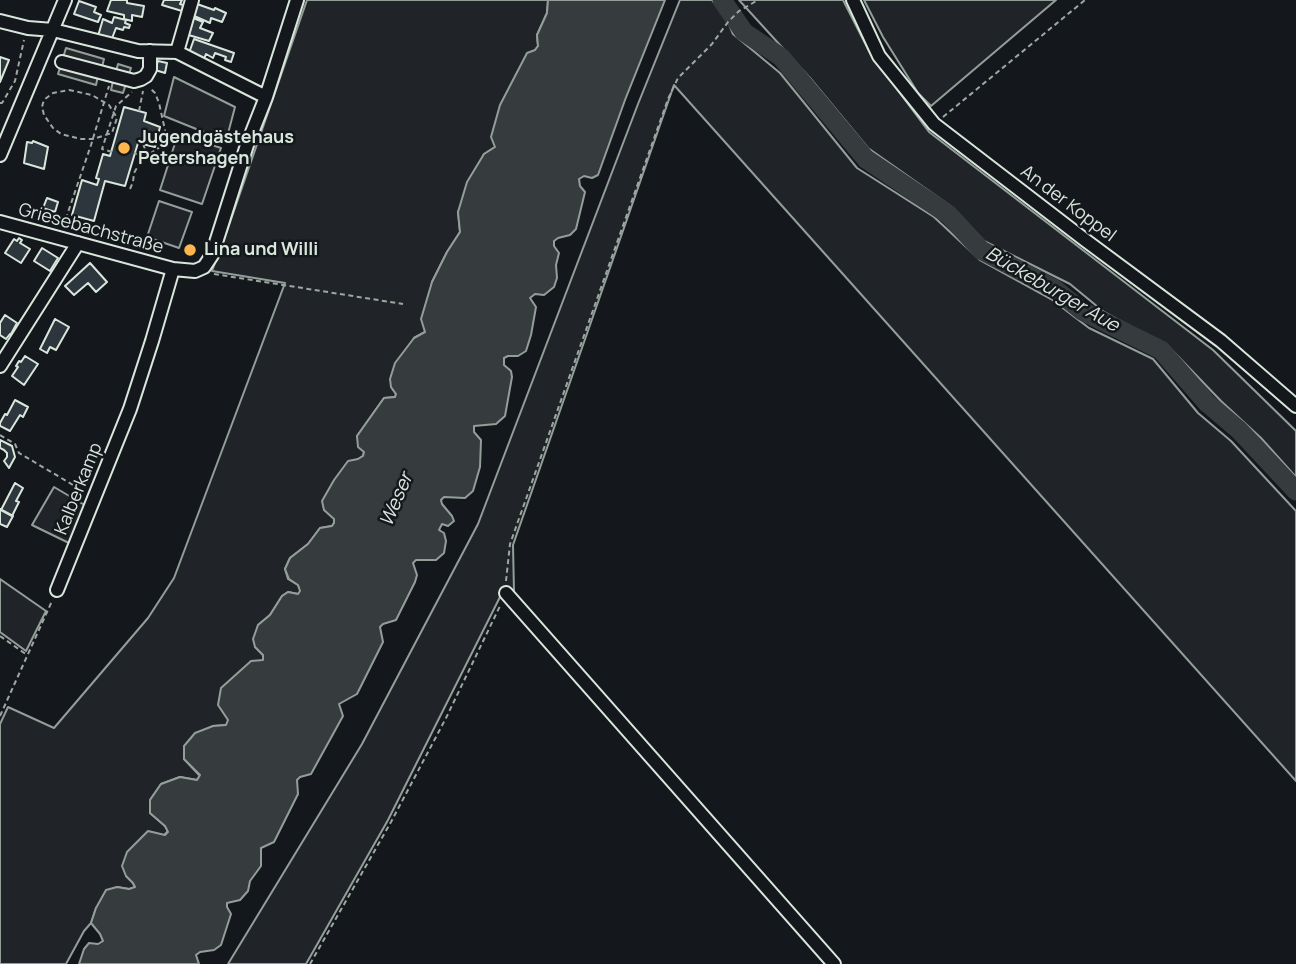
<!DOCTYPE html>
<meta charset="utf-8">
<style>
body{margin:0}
canvas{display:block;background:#14181c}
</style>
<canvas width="1296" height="964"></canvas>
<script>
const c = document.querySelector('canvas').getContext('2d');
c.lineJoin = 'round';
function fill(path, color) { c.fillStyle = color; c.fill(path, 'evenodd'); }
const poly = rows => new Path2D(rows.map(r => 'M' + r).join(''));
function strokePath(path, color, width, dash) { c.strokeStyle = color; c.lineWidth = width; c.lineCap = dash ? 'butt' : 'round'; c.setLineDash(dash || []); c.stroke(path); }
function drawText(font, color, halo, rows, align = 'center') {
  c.font = font + ' Manrope,sans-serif'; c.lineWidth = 5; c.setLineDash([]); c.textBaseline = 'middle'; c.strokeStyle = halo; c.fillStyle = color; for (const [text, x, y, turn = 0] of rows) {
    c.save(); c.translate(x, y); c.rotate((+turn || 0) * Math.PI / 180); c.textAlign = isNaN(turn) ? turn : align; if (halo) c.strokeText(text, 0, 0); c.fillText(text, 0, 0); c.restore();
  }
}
const green = poly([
 [307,0,548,0,547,13,537,35,538,46,535,50,495,147,484,154,458,212,460,232,447,252,432,282,425,332,414,338,391,387,396,394,395,397,384,398,357,436,364,452,363,456,358,459,335,519,334,523,332,526,320,528,308,544,290,558,285,569,288,579,298,585,301,591,298,594,288,592,282,596,270,615,258,625,255,647,263,655,263,660,226,725,213,726,184,759,200,776,197,780,180,777,161,784,150,800,150,813,165,826,168,831,126,876,133,883,135,888,129,889,117,887,96,908,91,923,84,931,66,964,0,964,0,724,8,707,54,728,148,618,174,578,285,283,212,271,227,231,307,0],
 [680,0,712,0,728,22,733,34,780,73,857,168,934,217,980,260,1051,299,1089,328,1153,359,1198,413,1231,441,1296,511,1296,781,674,85,513,545,514,592,501,595,388,820,306,964,228,964,362,744,478,524,638,104,680,0],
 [739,0,843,0,870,53,929,132,1213,350,1296,431,1296,477,1261,438,1221,401,1170,348,1104,312,1070,284,984,241,952,207,868,148,810,78,739,0],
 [864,0,1056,0,931,106,918,93,883,37,864,0],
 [174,77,235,107,226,141,164,116,174,77],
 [178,134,221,148,202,204,160,190,178,134],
 [159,201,192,212,179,248,147,237,159,201],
 [54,487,88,507,73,545,32,525,54,487],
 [0,579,46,611,26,651,0,632,0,579]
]);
fill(green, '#202428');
strokePath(green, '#939e99', 2);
const parking = poly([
 [66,48,104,59,102,67,116,71,118,64,131,68,123,93,111,90,113,81,98,76,96,85,58,74,66,48]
]);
fill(parking, '#24282b');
strokePath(parking, '#939e99', 2);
const water = poly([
 [548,0,665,0,625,100,598,175,592,178,584,176,579,179,580,186,585,192,576,229,570,235,558,238,554,241,554,246,559,253,556,265,557,278,554,287,544,295,535,294,530,298,536,307,531,335,526,351,518,356,508,356,504,358,504,365,511,371,512,377,505,416,496,424,474,426,474,432,481,440,480,467,473,491,465,498,444,497,441,500,442,504,452,516,454,521,448,526,442,524,439,530,444,533,446,541,444,553,436,560,416,560,413,563,417,575,415,582,396,620,383,624,380,627,383,642,357,694,339,704,343,716,311,774,300,777,297,780,298,794,274,842,261,848,261,866,250,881,248,891,240,900,227,903,227,907,231,914,221,945,214,950,200,952,196,955,199,964,79,964,84,949,89,943,98,944,103,941,100,934,91,923,96,908,106,890,117,887,129,889,135,887,133,883,126,876,122,866,127,852,148,831,165,835,168,832,165,826,150,813,150,800,161,784,180,777,197,780,200,775,184,759,184,746,195,733,213,726,226,725,228,720,218,705,221,688,251,661,263,660,263,655,255,647,253,639,258,625,270,615,282,596,288,592,298,594,300,591,298,585,289,579,285,569,290,558,308,544,320,528,332,526,334,523,334,519,324,510,322,501,334,480,348,461,358,459,363,456,364,452,358,447,357,436,384,398,395,397,396,394,391,387,390,379,395,363,414,338,425,332,421,319,432,282,447,252,460,232,458,212,467,182,484,154,495,147,491,137,500,105,527,53,535,50,538,46,537,35,547,13,548,0]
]);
fill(water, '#363b3e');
strokePath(water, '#939e99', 2);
strokePath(poly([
 [722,0,744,32,781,57,866,159,949,215,981,250,1055,289,1082,311,1161,350,1207,403,1239,430,1296,491]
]), '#363b3e', 19);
const building = poly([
 [111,0,127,0,127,3,144,6,142,17,132,15,132,21,124,19,124,15,107,11,111,0],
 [164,0,182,0,180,4,183,5,182,11,162,5,164,0],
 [79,1,96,7,94,12,101,15,98,22,74,14,79,1],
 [197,4,214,10,215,8,226,13,222,22,211,18,210,23,192,15,197,4],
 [114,17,126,20,125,23,130,25,129,28,124,27,123,30,116,28,111,41,98,36,103,19,112,23,114,17],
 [191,17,203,22,200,28,213,33,209,41,185,34,191,17],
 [194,39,234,53,231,62,225,60,226,57,215,53,213,58,206,54,204,59,189,53,194,39],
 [0,57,9,60,0,82,0,57],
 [158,61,167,63,165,73,155,70,158,61],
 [124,107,146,113,144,121,160,127,155,147,138,143,125,186,105,181,94,221,72,215,82,180,97,185,99,179,96,178,103,154,110,156,124,107],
 [33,141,48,147,44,169,24,163,27,142,32,143,33,141],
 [47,198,58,202,55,212,43,208,47,198],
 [19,238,22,240,20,243,30,249,21,263,5,253,14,239,17,241,19,238],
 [42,248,58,258,50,271,34,261,42,248],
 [90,263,107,282,96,292,88,283,74,295,65,286,90,263],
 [5,315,17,323,11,334,10,334,6,339,0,335,0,323,5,315],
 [55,319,69,327,56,350,50,347,47,353,40,349,55,319],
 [25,356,38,364,24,385,12,376,18,367,16,366,19,361,21,362,25,356],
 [15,400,28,407,23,417,20,415,10,431,0,426,0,423,5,414,7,415,15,400],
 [0,440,12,446,15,457,9,468,4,461,7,457,7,453,4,450,0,448,0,440],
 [15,483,23,488,16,501,19,502,12,516,1,510,15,483],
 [0,509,13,516,7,527,0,524,0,509]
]);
fill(building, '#2c363c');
strokePath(building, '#d8e6dc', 2);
const minor = poly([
 [853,0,879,56,934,124,1085,240,1221,341,1296,406],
 [0,21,28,28,53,30,138,51,177,52,266,97],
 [177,52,192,0],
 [62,62,134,81,141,79,146,76,150,69,150,51],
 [0,155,65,0],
 [0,222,173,269,195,271,204,267,212,255,247,145,266,97,297,0],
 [0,366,78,243],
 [57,590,130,409,152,341,173,269],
 [506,593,834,964]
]);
strokePath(minor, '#d8e6dc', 16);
strokePath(poly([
 [69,90,92,95,109,105,117,118,112,133,93,139,81,139,61,134,53,128,44,115,42,107,43,103,45,99,53,93,69,90],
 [0,103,2,103,15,81,24,40],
 [139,111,143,91],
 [943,117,1085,0],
 [143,144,147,154],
 [112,152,102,149,116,106,132,92],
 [134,153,144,156],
 [130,189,133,182,134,173,142,159,160,147,164,139,165,130,159,103,155,93,150,88],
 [63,227,91,145,109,86],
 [214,274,403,304],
 [0,435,15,444,19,453,85,492],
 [506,581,510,544,668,99,678,78,712,44,728,22,739,11,758,0],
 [0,636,27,655],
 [0,716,52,601],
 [310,964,391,822,446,718,500,606]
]), '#9da8a2', 2, [5, 3.5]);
strokePath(minor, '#14181c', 12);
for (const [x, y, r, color] of [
 [124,148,7,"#ffb74d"],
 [190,250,7,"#ffb74d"]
]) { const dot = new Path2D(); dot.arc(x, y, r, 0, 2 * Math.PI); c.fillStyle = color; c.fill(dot); strokePath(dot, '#14181c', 2.5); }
drawText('bold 18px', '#d8e6dc', '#14181c', [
 ["Jugendgästehaus",138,138],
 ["Petershagen",138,159],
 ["Lina und Willi",204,250]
], 'left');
drawText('18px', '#d8e6dc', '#14181c', [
 ["An der Koppel",1068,204,37],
 ["Griesebachstraße",91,229,15],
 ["Kalberkamp",79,489,-68]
]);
drawText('italic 19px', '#d8e6dc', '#14181c', [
 ["Bückeburger Aue",1052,290,30],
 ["Weser",397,500,-67]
]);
</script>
